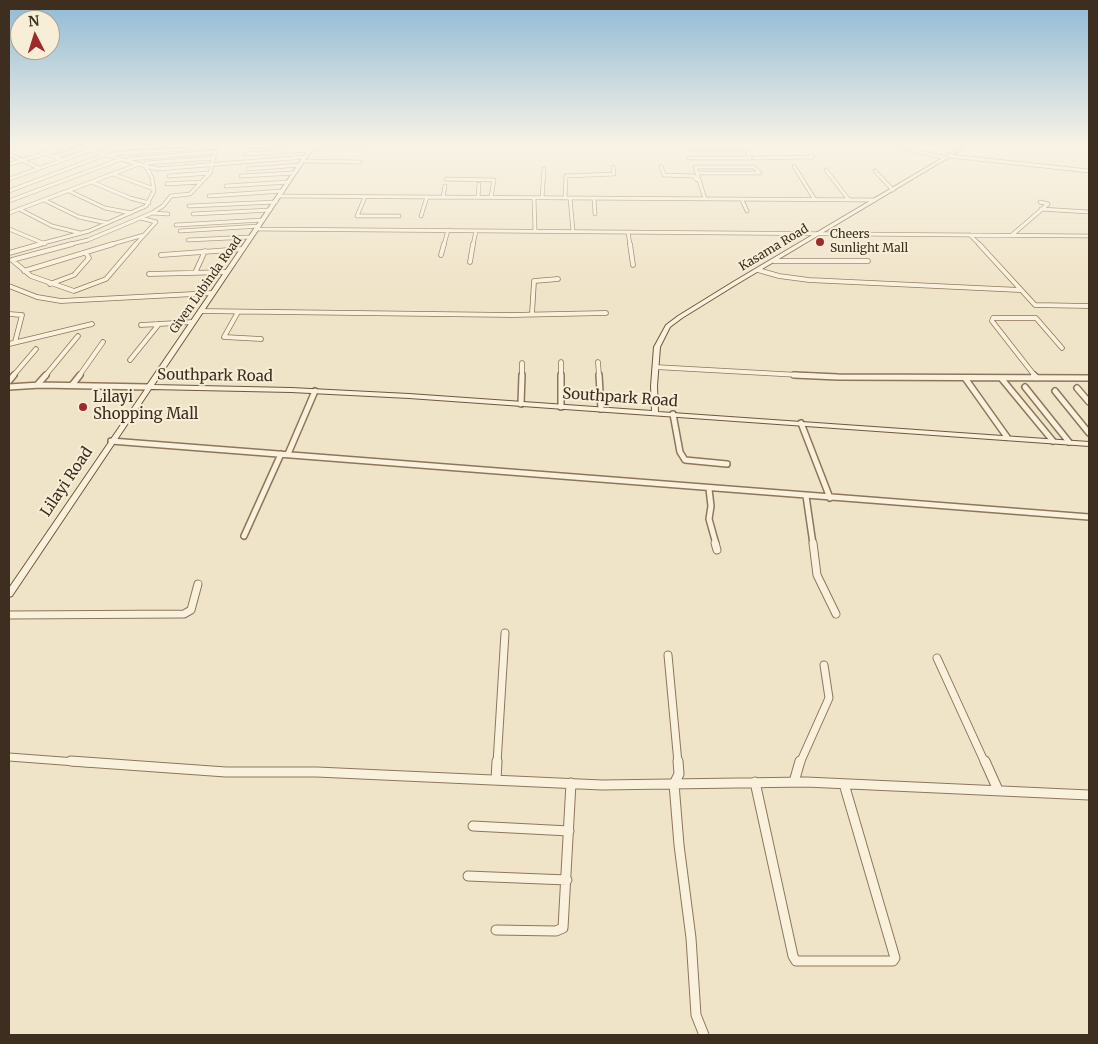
<!DOCTYPE html>
<style>
body{margin:0}
#map{position:relative;width:1098px;height:1044px;overflow:hidden;background:#f0e4c8;font-family:Merriweather,serif}
canvas{display:block}
.frame{position:absolute;inset:0;border:10px solid #3d2e20;pointer-events:none}
.north{position:absolute;left:10px;top:10px;width:50px;height:50px;box-sizing:border-box;background:#f7eed8;border:1px solid #ada18e;border-radius:50%;rotate:355deg;font-size:14px;font-weight:700;line-height:20px;text-align:center;color:#3d2e20}
.north::after{content:'';display:block;margin:auto;width:18px;height:22px;background:#9e2a2b;clip-path:polygon(50% 0,100% 100%,50% 72%,0 100%)}
</style>
<div id="map">
<canvas width="1098" height="1044"></canvas>
<div class="frame"></div>
<div class="north">N</div>
</div>
<script>
const c = document.querySelector('canvas').getContext('2d');
c.lineJoin = 'round';
const poly = rows => new Path2D(rows.map(r => 'M' + r).join(''));
function strokePath(path, color, width, dash) { c.strokeStyle = color; c.lineWidth = width; c.lineCap = dash ? 'butt' : 'round'; c.setLineDash(dash || []); c.stroke(path); }
function fill(path, color) { c.fillStyle = color; c.fill(path, 'evenodd'); }
function drawText(font, color, halo, rows, align = 'center') {
  c.font = font + ' Merriweather,serif'; c.lineWidth = 4; c.setLineDash([]); c.textBaseline = 'middle'; c.strokeStyle = halo; c.fillStyle = color; for (const [text, x, y, turn = 0] of rows) {
    c.save(); c.translate(x, y); c.rotate((+turn || 0) * Math.PI / 180); c.textAlign = isNaN(turn) ? turn : align; if (halo) c.strokeText(text, 0, 0); c.fillText(text, 0, 0); c.restore();
  }
}
const streetFar4 = poly([
 [24,144,61,160],
 [396,144,403,146,400,151],
 [425,144,425,146],
 [889,144,946,158],
 [170,147,182,144],
 [252,147,294,144],
 [312,147,375,147,379,144],
 [686,148,745,148],
 [110,149,171,145],
 [9,154,39,168],
 [112,154,216,147],
 [245,154,310,150],
 [950,156,1089,171],
 [54,157,77,150],
 [689,158,750,158,743,144],
 [754,158,813,157,804,144],
 [303,161,360,162],
 [146,163,214,158],
 [9,164,73,146,157,169,305,157],
 [661,166,664,175,694,176,697,180],
 [794,166,815,200],
 [248,169,300,165],
 [826,170,849,200],
 [875,171,893,190],
 [697,173,760,173,754,167,695,167,705,199],
 [113,174,154,189],
 [169,176,210,173],
 [241,176,294,173],
 [9,179,108,144],
 [446,179,494,180,491,197],
 [92,182,130,198,149,203],
 [167,184,201,182],
 [226,186,289,182],
 [9,191,104,155],
 [69,191,105,208,131,213],
 [209,196,283,191],
 [279,196,875,200],
 [365,197,357,216,399,216],
 [443,197,445,186],
 [478,197,479,184],
 [534,198,535,231],
 [542,198,544,169],
 [565,198,566,176,614,174,613,167],
 [570,198,573,231],
 [594,198,595,214],
 [742,200,747,211],
 [9,201,121,159],
 [46,201,79,217,107,223],
 [189,206,276,202],
 [19,209,52,226,80,233],
 [1041,209,1089,212],
 [9,213,139,164],
 [152,213,168,214],
 [193,214,270,210],
 [421,216,427,197],
 [176,225,263,220],
 [9,229,45,244],
 [257,229,1089,236],
 [180,231,259,226],
 [628,232,630,245],
 [970,235,980,245],
 [1012,235,1048,204,1040,202],
 [188,240,251,237],
 [36,245,89,231,146,206,154,191,152,178,145,165],
 [67,245,88,240,152,213,163,206,171,196,190,194,210,173,215,152,129,159],
 [109,245,144,235],
 [135,245,156,222,141,218],
 [444,245,448,230],
 [473,245,476,231]
]);
const streetFar3 = poly([
 [630,244,633,265],
 [979,244,1035,305,1089,306],
 [9,253,41,244],
 [161,255,243,249],
 [441,255,444,244],
 [12,260,72,244],
 [12,260,31,276,74,291,106,279,136,244],
 [774,261,868,261],
 [470,262,473,244],
 [758,270,779,276,809,280,1020,290],
 [24,271,113,244],
 [195,273,205,251],
 [149,274,227,272],
 [50,284,74,275,89,258,86,253],
 [9,286,37,297,61,301,213,293],
 [200,311,512,315,606,313],
 [238,312,224,337,261,339],
 [9,314,22,315,15,342],
 [532,314,534,281,558,279],
 [141,325,193,322],
 [9,344,92,324],
 [130,360,159,324],
 [561,362,561,376],
 [598,362,599,376],
 [655,367,817,376],
 [13,376,36,349],
 [45,376,78,336],
 [79,376,103,342],
 [522,376,522,363],
 [1035,376,992,321,993,318,1036,318,1062,348]
]);
const streetFar2 = poly([
 [561,375,561,407],
 [599,375,601,409],
 [794,375,838,377,1089,378],
 [1034,375,1037,378],
 [965,378,1007,437],
 [1001,378,1053,441],
 [9,381,14,375],
 [37,385,46,375],
 [72,385,80,375],
 [9,387,40,385,148,387],
 [1025,387,1069,442],
 [1077,388,1089,402],
 [1055,391,1089,433],
 [521,404,522,375],
 [673,414,680,452,685,460,727,464],
 [801,423,830,498],
 [111,441,1089,517],
 [288,454,315,391],
 [709,489,711,506,709,519,716,544],
 [806,496,813,544],
 [244,536,281,454]
]);
const streetFar1 = poly([
 [715,543,717,550],
 [813,543,817,575,836,614],
 [9,615,184,614,191,610,198,584],
 [668,655,678,763],
 [937,658,985,763],
 [9,757,89,763],
 [497,763,505,633],
 [800,763,829,698,824,665]
]);
const street = poly([
 [71,761,226,772,317,772,602,785,806,782,1089,795],
 [678,761,679,774,674,784,679,845,691,938,696,1015,704,1035],
 [985,761,998,790],
 [496,780,497,761],
 [755,782,793,956,796,961,893,961,895,958,844,784],
 [794,782,800,761],
 [473,826,569,831],
 [468,876,567,880],
 [496,930,556,931,563,928,571,783]
]);
const secondary = poly([
 [312,144,316,144,154,385,291,388,409,394,652,411,651,386,654,347,666,325,678,316,733,282,966,144,971,144,737,284,682,318,670,327,660,347,657,386,658,412,1089,442,1089,446,409,398,291,392,151,389,12,596,9,597,9,588,146,388,145,387,147,385,312,144]
]);
strokePath(streetFar4, '#8d765c', 4.5);
strokePath(streetFar3, '#8d765c', 5.5);
strokePath(streetFar2, '#8d765c', 8);
strokePath(streetFar1, '#8d765c', 9);
strokePath(street, '#8d765c', 11);
strokePath(secondary, '#6f573f', 2);
strokePath(streetFar4, '#faf1dc', 3);
strokePath(streetFar3, '#faf1dc', 4);
strokePath(streetFar2, '#faf1dc', 5);
strokePath(streetFar1, '#faf1dc', 7);
strokePath(street, '#faf1dc', 9);
fill(secondary, '#faf1dc');
const sky = c.createLinearGradient(0, 0, 0, 290);
sky.addColorStop(0, '#8fbad6');
sky.addColorStop(0.5, '#f8f3e6');
sky.addColorStop(1, '#f8f3e600');
c.fillStyle = sky;
c.fillRect(0, 0, 1098, 290);
for (const [x, y, r, color] of [
 [820,242,5,"#9e2a2b"],
 [83,407,5,"#9e2a2b"]
]) { const dot = new Path2D(); dot.arc(x, y, r, 0, 2 * Math.PI); c.fillStyle = color; c.fill(dot); strokePath(dot, '#f7eed8', 2); }
drawText('12px', '#3d2e20', '#f7eed8', [
 ["Cheers",830,235],
 ["Sunlight Mall",830,249]
], 'left');
drawText('12px', '#3d2e20', '#f7eed8', [
 ["Kasama Road",774,248,-31],
 ["Given Lubinda Road",206,285,-55]
]);
drawText('15px', '#3d2e20', '#f7eed8', [
 ["Southpark Road",215,376,1],
 ["Southpark Road",620,398,4],
 ["Lilayi Road",67,482,-56]
]);
drawText('15px', '#3d2e20', '#f7eed8', [
 ["Lilayi",93,398],
 ["Shopping Mall",93,415]
], 'left');
</script>
